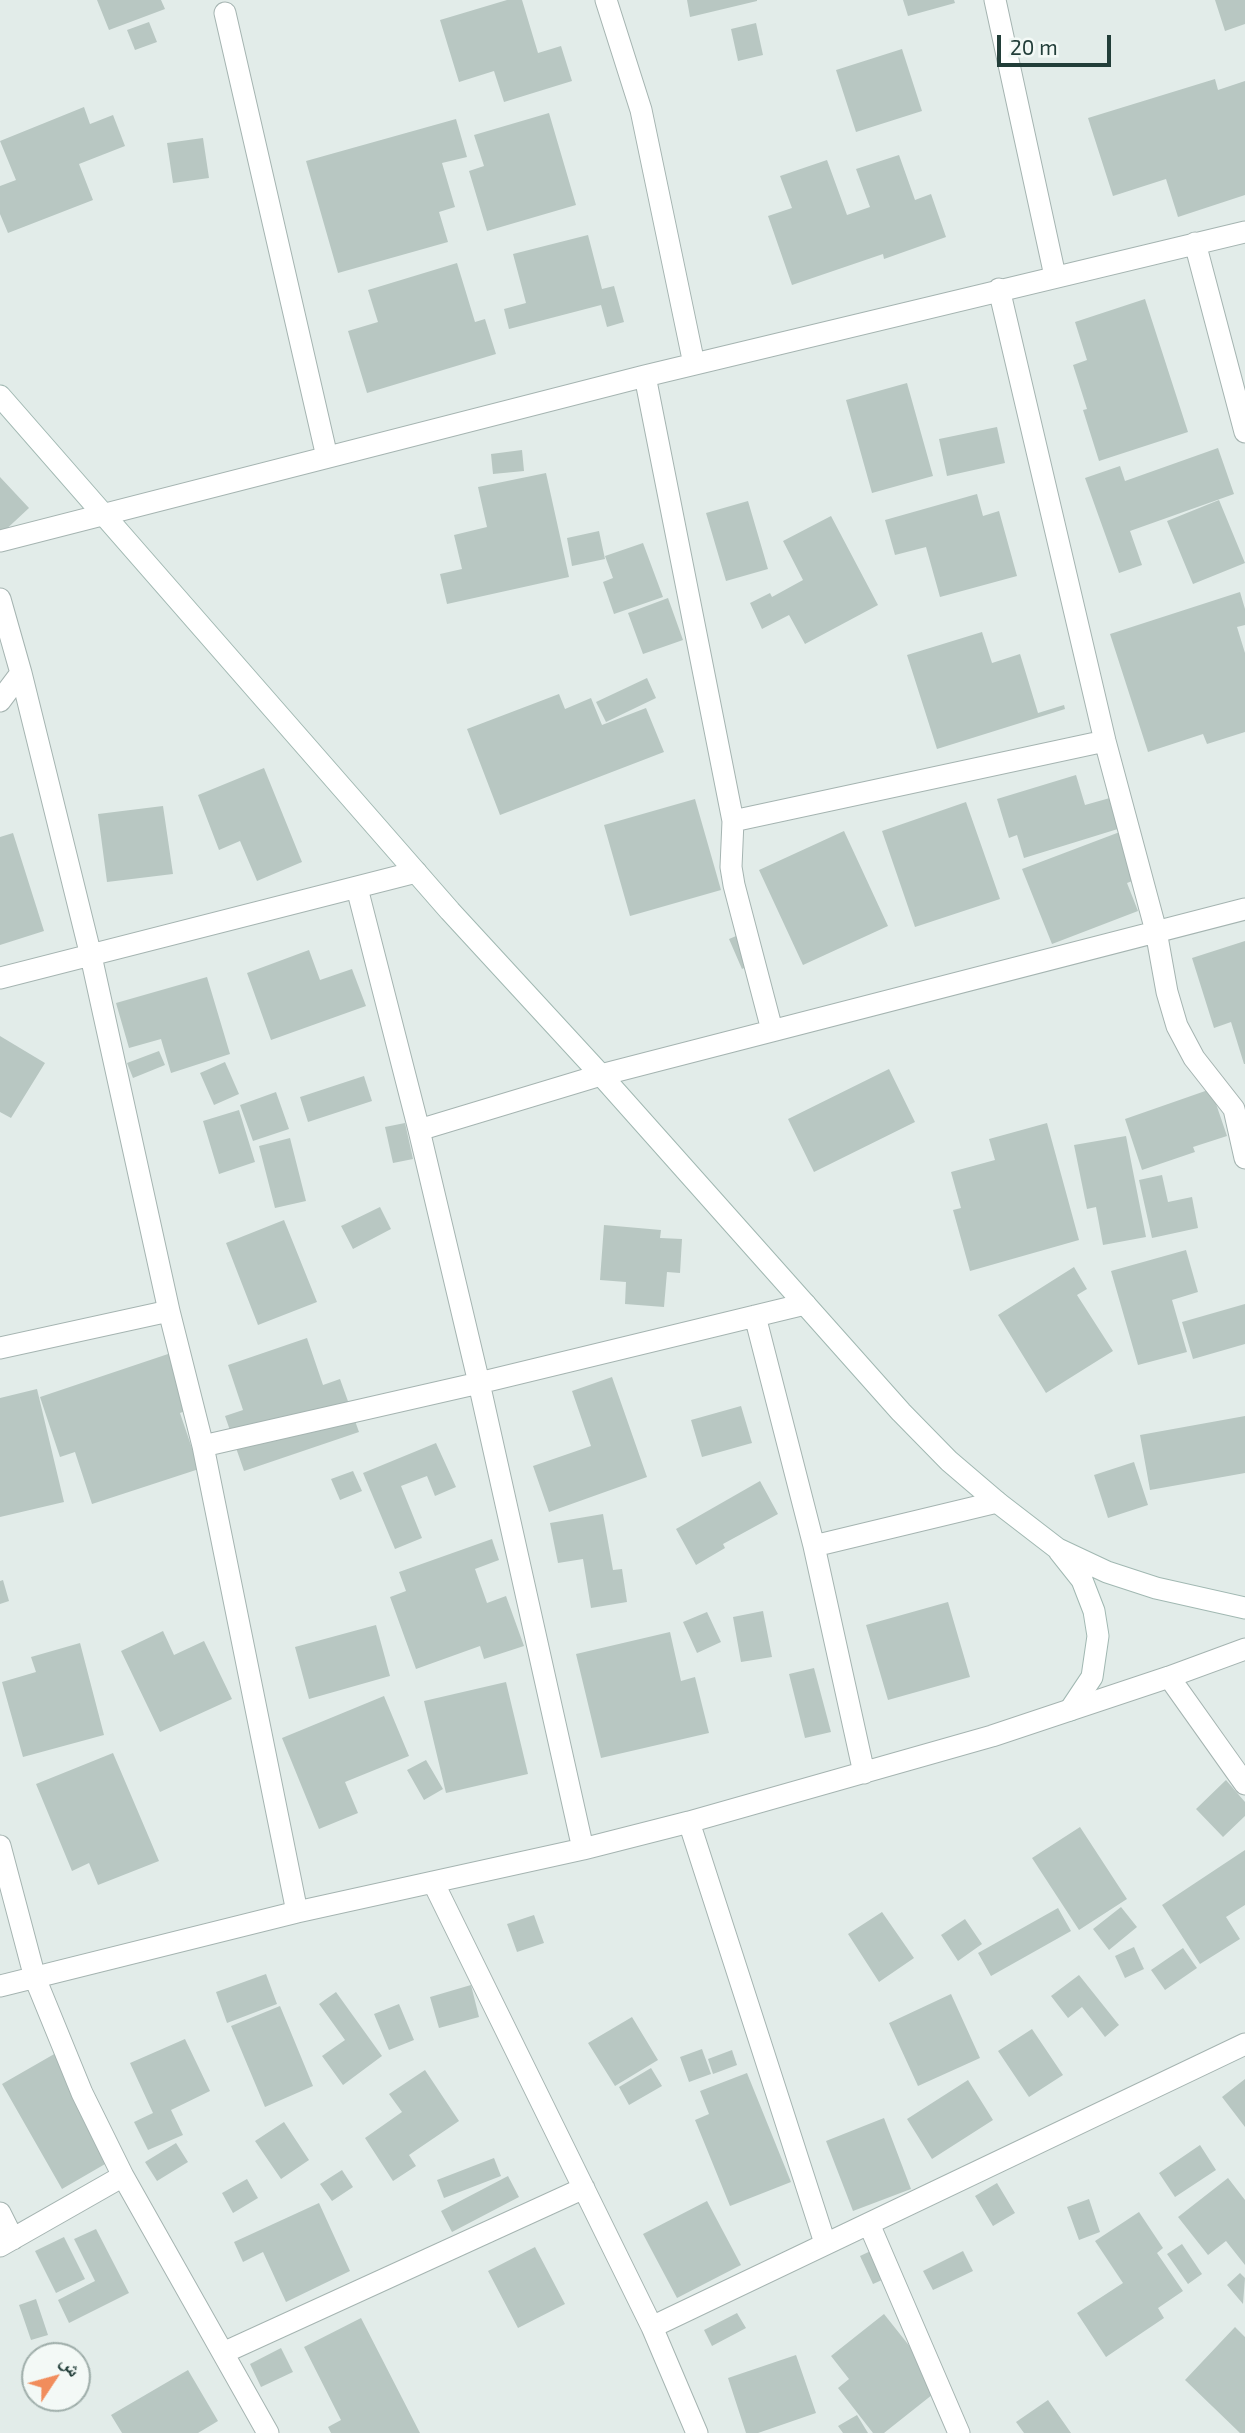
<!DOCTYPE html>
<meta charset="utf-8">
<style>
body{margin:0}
#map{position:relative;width:1245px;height:2433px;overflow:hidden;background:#e2ece9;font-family:"Exo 2","Noto Naskh Arabic",sans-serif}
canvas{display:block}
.north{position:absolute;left:21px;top:2342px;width:70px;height:70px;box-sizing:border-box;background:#f3f9f6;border:2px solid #9faeaa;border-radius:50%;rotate:54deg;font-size:19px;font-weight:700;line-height:28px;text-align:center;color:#223e39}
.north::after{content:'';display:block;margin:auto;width:24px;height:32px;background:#f18d5c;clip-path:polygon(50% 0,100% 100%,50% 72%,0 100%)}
.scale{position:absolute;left:997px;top:35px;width:114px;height:32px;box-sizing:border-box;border:4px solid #223e39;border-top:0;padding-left:9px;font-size:21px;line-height:24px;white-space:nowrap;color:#223e39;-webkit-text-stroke:5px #f3f9f6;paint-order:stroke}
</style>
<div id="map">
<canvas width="1245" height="2433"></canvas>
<div class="north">ش</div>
<div class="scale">20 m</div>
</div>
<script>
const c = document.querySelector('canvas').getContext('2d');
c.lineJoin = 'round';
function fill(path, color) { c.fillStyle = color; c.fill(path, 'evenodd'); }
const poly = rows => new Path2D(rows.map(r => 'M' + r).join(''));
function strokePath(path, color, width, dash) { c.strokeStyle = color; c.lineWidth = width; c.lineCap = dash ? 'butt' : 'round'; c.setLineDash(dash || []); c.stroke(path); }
fill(poly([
 [97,0,161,0,165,9,109,30],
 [507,0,522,0,538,53,561,46,572,81,504,102,494,71,459,82,440,20],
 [687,0,757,0,757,1,690,17],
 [903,0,954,0,955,3,908,16],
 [1215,0,1245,0,1245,24,1225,31],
 [149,22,157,42,135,50,127,30],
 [756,23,763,55,738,61,731,29],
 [902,49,922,111,856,132,836,70],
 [1215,79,1218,90,1245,81,1245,195,1178,217,1166,179,1113,196,1088,118],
 [84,107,90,124,113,115,125,146,79,164,93,200,8,233,0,214,0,186,16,180,0,141],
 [549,113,576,205,487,231,469,171,484,166,474,135],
 [456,119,467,157,442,163,455,207,439,212,448,242,338,273,306,161],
 [203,138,209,178,173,183,167,143],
 [899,155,915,200,931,194,946,237,884,259,883,254,792,285,768,216,792,208,780,176,827,160,847,215,870,207,856,169],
 [588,235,602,289,614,286,624,322,607,327,601,305,509,329,504,309,526,303,513,254],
 [457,263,475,322,485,319,496,354,367,393,348,331,378,322,368,290],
 [1145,299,1188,432,1099,461,1083,410,1087,409,1073,365,1087,360,1075,322],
 [907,383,933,476,872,493,846,400],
 [997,427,1005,463,947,476,939,439],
 [1218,448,1234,494,1130,531,1142,565,1119,573,1085,478,1120,466,1125,481],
 [522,450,524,471,493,474,491,454],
 [546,473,569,577,447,604,440,574,462,569,454,535,487,527,478,487],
 [0,477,29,508,0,535],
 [977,494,983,516,999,511,1017,576,940,597,926,547,895,555,885,520],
 [1219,500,1245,563,1193,584,1167,521],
 [748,501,768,569,726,581,706,513],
 [831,516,878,605,805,644,789,615,762,629,750,603,770,593,772,597,803,580,783,541],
 [599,531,605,559,572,566,567,538],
 [643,543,663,597,614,614,603,582,613,578,605,556],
 [1240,592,1245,609,1245,625,1237,627,1245,653,1245,732,1207,744,1203,734,1148,752,1110,634],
 [668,598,683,640,643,654,628,613],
 [982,632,992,663,1020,654,1038,713,1064,705,1065,709,937,749,907,655],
 [647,678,656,698,606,722,596,702],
 [559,694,565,709,591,698,602,725,646,708,664,752,500,815,467,729],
 [264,768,302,862,257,881,240,841,219,850,198,795],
 [1076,775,1085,805,1124,794,1134,824,1024,858,1017,835,1009,838,997,799],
 [695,799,721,890,630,916,604,825],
 [966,802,1000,899,915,927,882,831],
 [163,806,173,874,107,882,98,814],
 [1125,830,1143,877,1127,883,1138,911,1052,944,1022,869],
 [844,831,888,926,803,965,759,870],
 [13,833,44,931,0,945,0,837],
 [748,931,761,960,742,969,729,939],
 [1245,941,1245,1064,1244,1064,1231,1022,1214,1028,1192,958],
 [309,950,320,980,352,969,366,1006,271,1040,247,973],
 [207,977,230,1054,171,1073,161,1039,129,1048,116,1003],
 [0,1036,45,1063,11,1118,0,1112],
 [159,1051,165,1065,133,1078,127,1063],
 [225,1062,239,1094,214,1105,200,1073],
 [889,1069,915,1122,814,1172,788,1119],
 [364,1076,372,1101,308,1122,300,1097],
 [1211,1089,1227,1136,1193,1147,1195,1152,1142,1170,1125,1119],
 [276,1092,289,1129,253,1141,240,1105],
 [239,1110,255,1162,219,1174,203,1121],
 [405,1123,413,1159,393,1163,385,1127],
 [1047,1123,1079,1240,970,1271,953,1210,961,1208,951,1172,995,1160,989,1139],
 [1126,1136,1146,1237,1103,1245,1096,1207,1087,1209,1074,1145],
 [290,1138,306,1201,275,1208,259,1146],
 [1162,1175,1168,1202,1192,1197,1198,1228,1152,1238,1139,1180],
 [380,1207,391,1229,353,1249,341,1226],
 [284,1220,317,1302,258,1325,226,1243],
 [604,1225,661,1230,660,1238,682,1239,680,1273,667,1272,664,1307,625,1304,626,1282,600,1280],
 [1186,1250,1198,1292,1172,1300,1187,1352,1138,1365,1111,1271],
 [1074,1267,1087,1289,1077,1295,1113,1351,1046,1393,998,1315],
 [1245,1304,1245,1344,1193,1359,1182,1322],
 [307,1338,323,1385,340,1379,359,1432,244,1471,225,1416,243,1410,228,1365],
 [174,1352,193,1408,180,1413,199,1469,92,1504,75,1452,60,1457,40,1397],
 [612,1377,647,1477,549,1512,533,1466,591,1446,572,1391],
 [37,1389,64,1502,0,1517,0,1398],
 [741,1406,752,1443,702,1457,691,1420],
 [1245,1416,1245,1473,1150,1490,1140,1435],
 [436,1443,456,1487,435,1496,427,1476,401,1486,422,1538,395,1549,363,1473],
 [1134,1462,1148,1505,1108,1518,1094,1475],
 [353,1471,362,1491,340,1500,331,1479],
 [760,1481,778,1514,723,1544,725,1548,696,1565,676,1529],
 [603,1514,613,1570,622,1569,627,1602,591,1608,583,1559,558,1563,550,1523],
 [492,1539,499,1560,475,1569,487,1603,506,1596,524,1646,484,1659,480,1646,416,1669,390,1597,406,1591,399,1572],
 [3,1580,9,1601,0,1604,0,1581],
 [948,1602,970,1677,888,1700,866,1625],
 [763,1611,772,1657,741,1662,733,1617],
 [707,1612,721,1642,697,1653,683,1622],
 [376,1625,390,1676,309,1699,295,1647],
 [163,1631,174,1655,204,1641,232,1699,160,1732,121,1651],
 [670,1632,681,1681,695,1677,709,1733,601,1758,576,1654],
 [80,1643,104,1735,23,1757,2,1682,36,1672,31,1657],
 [814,1668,831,1732,805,1738,789,1674],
 [506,1682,528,1774,446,1793,424,1701],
 [384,1696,409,1756,345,1782,358,1813,319,1829,282,1738],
 [113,1753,159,1861,98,1885,89,1863,72,1871,36,1784],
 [426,1760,443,1789,424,1800,407,1770],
 [1226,1780,1245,1802,1245,1816,1223,1837,1196,1809],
 [1080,1827,1127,1899,1079,1930,1032,1858],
 [1245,1850,1245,1905,1226,1917,1240,1939,1200,1964,1162,1905],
 [1121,1907,1137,1927,1109,1950,1093,1929],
 [1058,1908,1071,1931,991,1976,978,1953],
 [882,1912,914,1958,879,1982,848,1934],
 [534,1915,544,1943,517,1952,507,1924],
 [965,1919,982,1944,958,1961,941,1935],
 [1134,1947,1144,1969,1125,1978,1115,1956],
 [1183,1948,1197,1968,1165,1990,1151,1970],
 [266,1974,277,2004,227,2023,216,1992],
 [1079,1975,1119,2025,1105,2037,1082,2007,1068,2018,1051,1996],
 [471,1985,479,2017,439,2028,430,1997],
 [336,1992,382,2056,343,2085,322,2056,345,2040,319,2004],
 [951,1994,980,2058,918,2086,889,2023],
 [399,2004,414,2040,389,2050,374,2014],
 [280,2006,313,2086,265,2107,231,2026],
 [632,2017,658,2060,615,2086,588,2043],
 [1032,2029,1063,2075,1029,2097,998,2051],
 [185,2039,210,2091,171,2110,183,2135,148,2150,134,2122,153,2113,130,2063],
 [702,2049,711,2074,689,2082,680,2057],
 [732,2050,737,2065,713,2074,708,2059],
 [56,2053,112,2160,62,2189,2,2084],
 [651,2068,662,2086,629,2105,619,2087],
 [425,2070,459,2121,409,2155,416,2166,393,2181,365,2138,402,2112,389,2094],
 [747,2073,791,2182,730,2206,695,2120,709,2114,700,2091],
 [1245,2079,1245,2127,1222,2097],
 [968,2080,993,2120,932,2159,907,2119],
 [884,2118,911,2189,853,2211,826,2141],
 [284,2122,309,2160,281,2179,255,2141],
 [176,2143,188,2162,157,2181,145,2162],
 [1200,2145,1216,2170,1175,2197,1159,2173],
 [494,2158,501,2176,444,2198,437,2180],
 [342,2170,353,2187,332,2201,320,2184],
 [508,2176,519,2197,452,2232,441,2211],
 [1228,2178,1245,2200,1245,2265,1226,2241,1208,2255,1178,2217],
 [247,2179,258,2198,233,2213,222,2193],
 [997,2183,1015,2213,993,2226,975,2196],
 [1089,2199,1100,2232,1079,2240,1067,2207],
 [707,2201,741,2265,677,2298,643,2234],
 [319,2203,350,2271,286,2302,263,2252,243,2262,234,2242],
 [1139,2212,1163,2248,1157,2253,1183,2291,1158,2308,1164,2318,1106,2357,1077,2313,1123,2283,1095,2241],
 [96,2229,129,2293,69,2323,58,2300,95,2281,74,2239],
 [64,2237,85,2279,56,2293,35,2251],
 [1182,2244,1202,2274,1188,2284,1167,2254],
 [535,2247,565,2304,518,2328,488,2271],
 [877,2248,891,2276,873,2284,860,2256],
 [963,2251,973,2271,933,2290,923,2271],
 [1240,2273,1245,2278,1243,2304,1227,2285],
 [36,2299,48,2335,31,2340,19,2305],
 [737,2313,746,2328,712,2346,704,2330],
 [884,2314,942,2387,884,2433,873,2433,838,2388,849,2379,831,2356],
 [361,2318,420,2433,331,2433,328,2427,341,2420,304,2347],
 [1235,2327,1245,2337,1245,2433,1240,2433,1185,2380],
 [281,2348,293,2372,261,2387,250,2364],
 [796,2355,816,2413,758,2433,746,2433,728,2378],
 [188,2370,218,2421,198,2433,122,2433,111,2415],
 [1048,2400,1071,2433,1024,2433,1016,2422],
 [857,2415,868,2433,843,2433,838,2426]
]), '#b8c7c2');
const street = poly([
 [606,0,641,110,694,364],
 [995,0,1055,276],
 [225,13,327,457],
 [1195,243,1245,432],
 [999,289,1105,741,1156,931,1167,992,1177,1026,1194,1058,1234,1109,1245,1158],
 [645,376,733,821,731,867,734,885,772,1030],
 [0,541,645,376,1245,232],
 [0,599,21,673,91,956,169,1311,203,1446,297,1912],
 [0,701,21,673],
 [733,821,1105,741],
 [357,888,419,1130,479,1383,583,1849],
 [0,978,416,872],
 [419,1130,601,1075,1245,909],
 [755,1316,814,1546,864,1773],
 [0,1348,169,1311],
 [203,1446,479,1383,805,1304],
 [814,1546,997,1502],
 [1169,1677,1245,1784],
 [689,1822,825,2243],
 [0,1846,35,1978,82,2093,123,2176,268,2433],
 [433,1882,652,2327,697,2433],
 [0,1986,297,1912,583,1849,689,1822,992,1736,1169,1677,1245,1649],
 [0,2213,13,2239],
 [869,2224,959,2433],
 [0,2246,123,2176],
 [652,2327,1245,2044],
 [223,2353,584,2188]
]);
const secondary = poly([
 [0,396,450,911,601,1075,901,1412,949,1461,997,1502,1058,1549,1107,1572,1156,1588,1245,1608],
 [1059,1551,1082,1580,1094,1611,1098,1636,1092,1677,1070,1710]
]);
strokePath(street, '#a5b4b1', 23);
strokePath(secondary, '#a1b8b2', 23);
strokePath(street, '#fff', 21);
strokePath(secondary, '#fff', 21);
</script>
